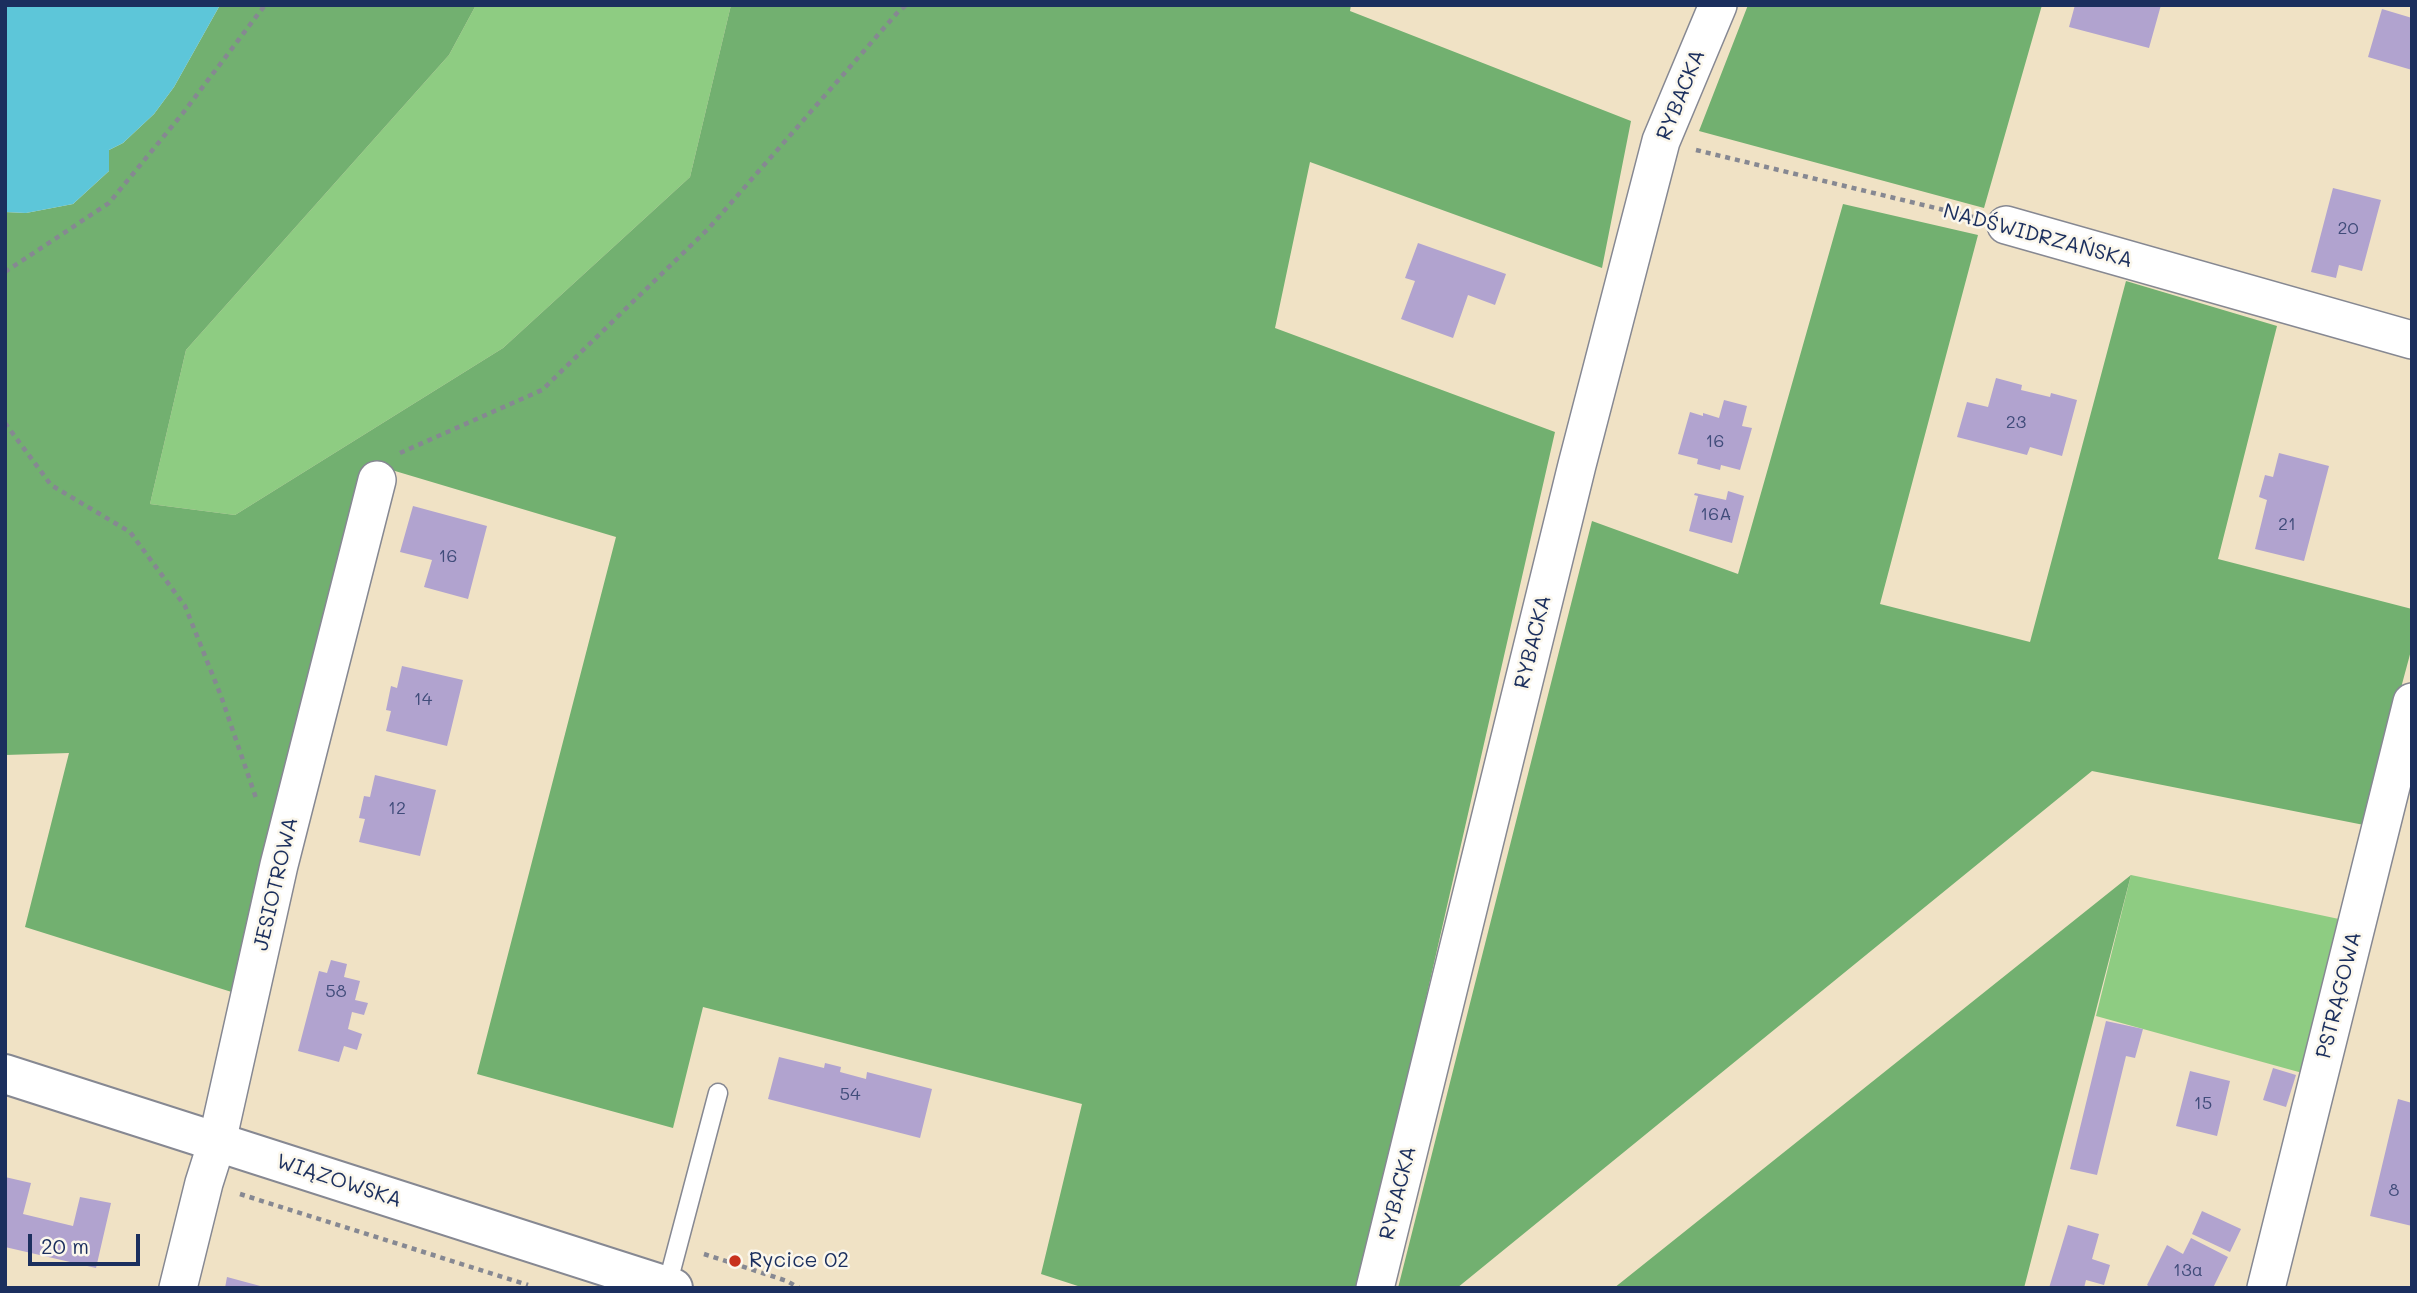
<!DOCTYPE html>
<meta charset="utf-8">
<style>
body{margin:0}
#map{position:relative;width:2417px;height:1293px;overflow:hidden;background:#f0e2c5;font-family:Mali,sans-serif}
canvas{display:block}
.frame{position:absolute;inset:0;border:7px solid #1b2f5e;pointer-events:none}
.scale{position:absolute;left:28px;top:1234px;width:112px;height:32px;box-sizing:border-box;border:4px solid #1b2f5e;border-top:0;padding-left:9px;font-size:21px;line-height:24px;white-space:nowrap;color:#1b2f5e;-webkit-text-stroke:5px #fbf7ec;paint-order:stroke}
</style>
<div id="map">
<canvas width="2417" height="1293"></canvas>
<div class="frame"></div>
<div class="scale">20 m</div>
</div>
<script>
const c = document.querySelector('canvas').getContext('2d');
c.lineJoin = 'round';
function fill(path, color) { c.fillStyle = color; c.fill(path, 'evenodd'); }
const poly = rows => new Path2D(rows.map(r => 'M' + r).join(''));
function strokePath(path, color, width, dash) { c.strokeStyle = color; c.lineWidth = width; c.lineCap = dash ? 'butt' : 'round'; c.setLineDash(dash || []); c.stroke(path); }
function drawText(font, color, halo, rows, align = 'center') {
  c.font = font + ' Mali,sans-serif'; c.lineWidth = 5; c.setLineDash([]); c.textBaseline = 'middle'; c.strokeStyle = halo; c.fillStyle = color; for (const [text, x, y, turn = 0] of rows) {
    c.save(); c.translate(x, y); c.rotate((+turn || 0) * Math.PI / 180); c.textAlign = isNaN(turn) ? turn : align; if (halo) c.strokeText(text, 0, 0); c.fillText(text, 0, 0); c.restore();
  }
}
fill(poly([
 [476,5,731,5,690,177,503,348,235,515,150,504,186,350,449,55],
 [2131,875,2339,919,2306,1074,2096,1016]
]), '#8ecc82');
fill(poly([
 [220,5,476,5,449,55,186,350,150,504,235,515,503,348,690,177,731,5,1351,5,1350,11,1631,121,1602,268,1310,162,1275,328,1555,432,1360,1288,1084,1288,1041,1274,1082,1104,703,1007,673,1128,477,1074,616,537,395,471,364,465,238,994,25,927,69,753,5,755,5,212,26,213,73,204,109,171,109,150,123,143,154,114,174,87],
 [1748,5,2042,5,1984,208,1699,131],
 [1843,204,1978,235,1880,604,2030,642,2126,281,2277,326,2218,559,2412,609,2412,647,2364,825,2092,771,1457,1288,1398,1288,1592,521,1738,574],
 [2131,875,2024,1288,1614,1288]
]), '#72b070');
fill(poly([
 [5,5,220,5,174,87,154,114,123,143,109,150,109,171,73,204,26,213,5,212]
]), '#5dc6d9');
fill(poly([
 [2075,5,2161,5,2149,48,2069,27],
 [2382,9,2412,18,2412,70,2368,57],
 [2333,188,2381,200,2362,271,2339,265,2336,278,2311,272],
 [1418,243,1506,274,1495,305,1468,295,1453,338,1401,319,1415,281,1405,278],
 [1996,378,2022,385,2021,390,2050,397,2051,393,2077,400,2062,456,2030,447,2027,455,1957,437,1967,402,1988,407],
 [1724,400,1747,406,1742,426,1752,428,1740,470,1721,465,1720,470,1697,464,1698,459,1678,454,1690,412,1703,416,1703,413,1719,418],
 [2279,453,2329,466,2304,561,2255,549,2267,500,2259,497,2265,475,2273,477],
 [1728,491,1744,496,1732,543,1689,531,1698,496,1694,495,1695,493,1726,500],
 [413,506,487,526,468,599,424,587,432,560,400,552],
 [402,666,463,680,447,746,386,731,391,711,386,710,391,686,397,688],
 [375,775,436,790,420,856,359,842,365,819,359,818,364,796,370,797],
 [331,960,347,964,344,977,360,981,355,1000,368,1003,364,1015,352,1012,348,1029,362,1034,357,1050,344,1046,339,1062,298,1051,319,971,327,973],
 [2106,1021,2143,1029,2135,1058,2126,1056,2097,1175,2070,1169],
 [779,1057,824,1068,825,1063,841,1067,840,1072,866,1079,867,1072,932,1089,920,1138,768,1099],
 [2273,1068,2296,1075,2286,1107,2263,1100],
 [2190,1071,2230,1081,2217,1136,2176,1126],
 [2398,1099,2412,1103,2412,1226,2370,1216],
 [5,1177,31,1183,23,1214,73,1226,80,1197,111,1203,96,1268,5,1247],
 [2202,1211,2241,1229,2230,1252,2192,1234],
 [2068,1225,2099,1234,2092,1259,2110,1265,2104,1285,2086,1280,2084,1288,2049,1288],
 [2191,1238,2228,1257,2213,1288,2151,1288,2147,1285,2167,1245,2183,1254],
 [227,1277,264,1287,264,1288,225,1288]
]), '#b1a3cf');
const service = poly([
 [667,1286,718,1093]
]);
const minor = poly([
 [2006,225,2412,340],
 [178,1288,204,1183,217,1142,279,865,377,480],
 [1375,1288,1577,465,1661,141,1718,5],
 [2266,1288,2412,702]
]);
const secondary = poly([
 [5,1074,673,1288]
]);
strokePath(service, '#868892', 21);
strokePath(minor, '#868892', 40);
strokePath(secondary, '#868892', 42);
strokePath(poly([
 [1696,150,1973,217],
 [5,272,109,203,183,113,265,5],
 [5,423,51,485,130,532,185,606,221,696,256,798],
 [400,453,542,390,709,228,898,12,906,5],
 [240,1194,528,1285],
 [704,1254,787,1281,799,1288]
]), '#868892', 4.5, [5, 5]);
strokePath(service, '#fff', 18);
strokePath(minor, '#fff', 37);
strokePath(secondary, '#fff', 38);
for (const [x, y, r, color] of [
 [735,1261,7,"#c8321e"]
]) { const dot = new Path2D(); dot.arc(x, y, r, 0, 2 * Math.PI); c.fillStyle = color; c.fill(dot); strokePath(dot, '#fbf7ec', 2.5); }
drawText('18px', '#404c7a', null, [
 ["20",2348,228],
 ["23",2016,422],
 ["16",1715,441],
 ["16A",1716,514],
 ["21",2287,524],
 ["16",448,556],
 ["14",423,699],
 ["12",397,808],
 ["58",336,991],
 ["54",850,1094],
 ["15",2203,1103],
 ["8",2394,1190],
 ["13a",2188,1270]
]);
drawText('21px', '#1b2f5e', '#fbf7ec', [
 ["RYBACKA",1681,95,-68],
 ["NADŚWIDRZAŃSKA",2038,236,15],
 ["RYBACKA",1533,642,-76],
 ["JESIOTROWA",276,884,-77],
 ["PSTRĄGOWA",2339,995,-76],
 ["WIĄZOWSKA",339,1181,18],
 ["RYBACKA",1398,1193,-76]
]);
drawText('21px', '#1b2f5e', '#fbf7ec', [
 ["Rycice 02",749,1261]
], 'left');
</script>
